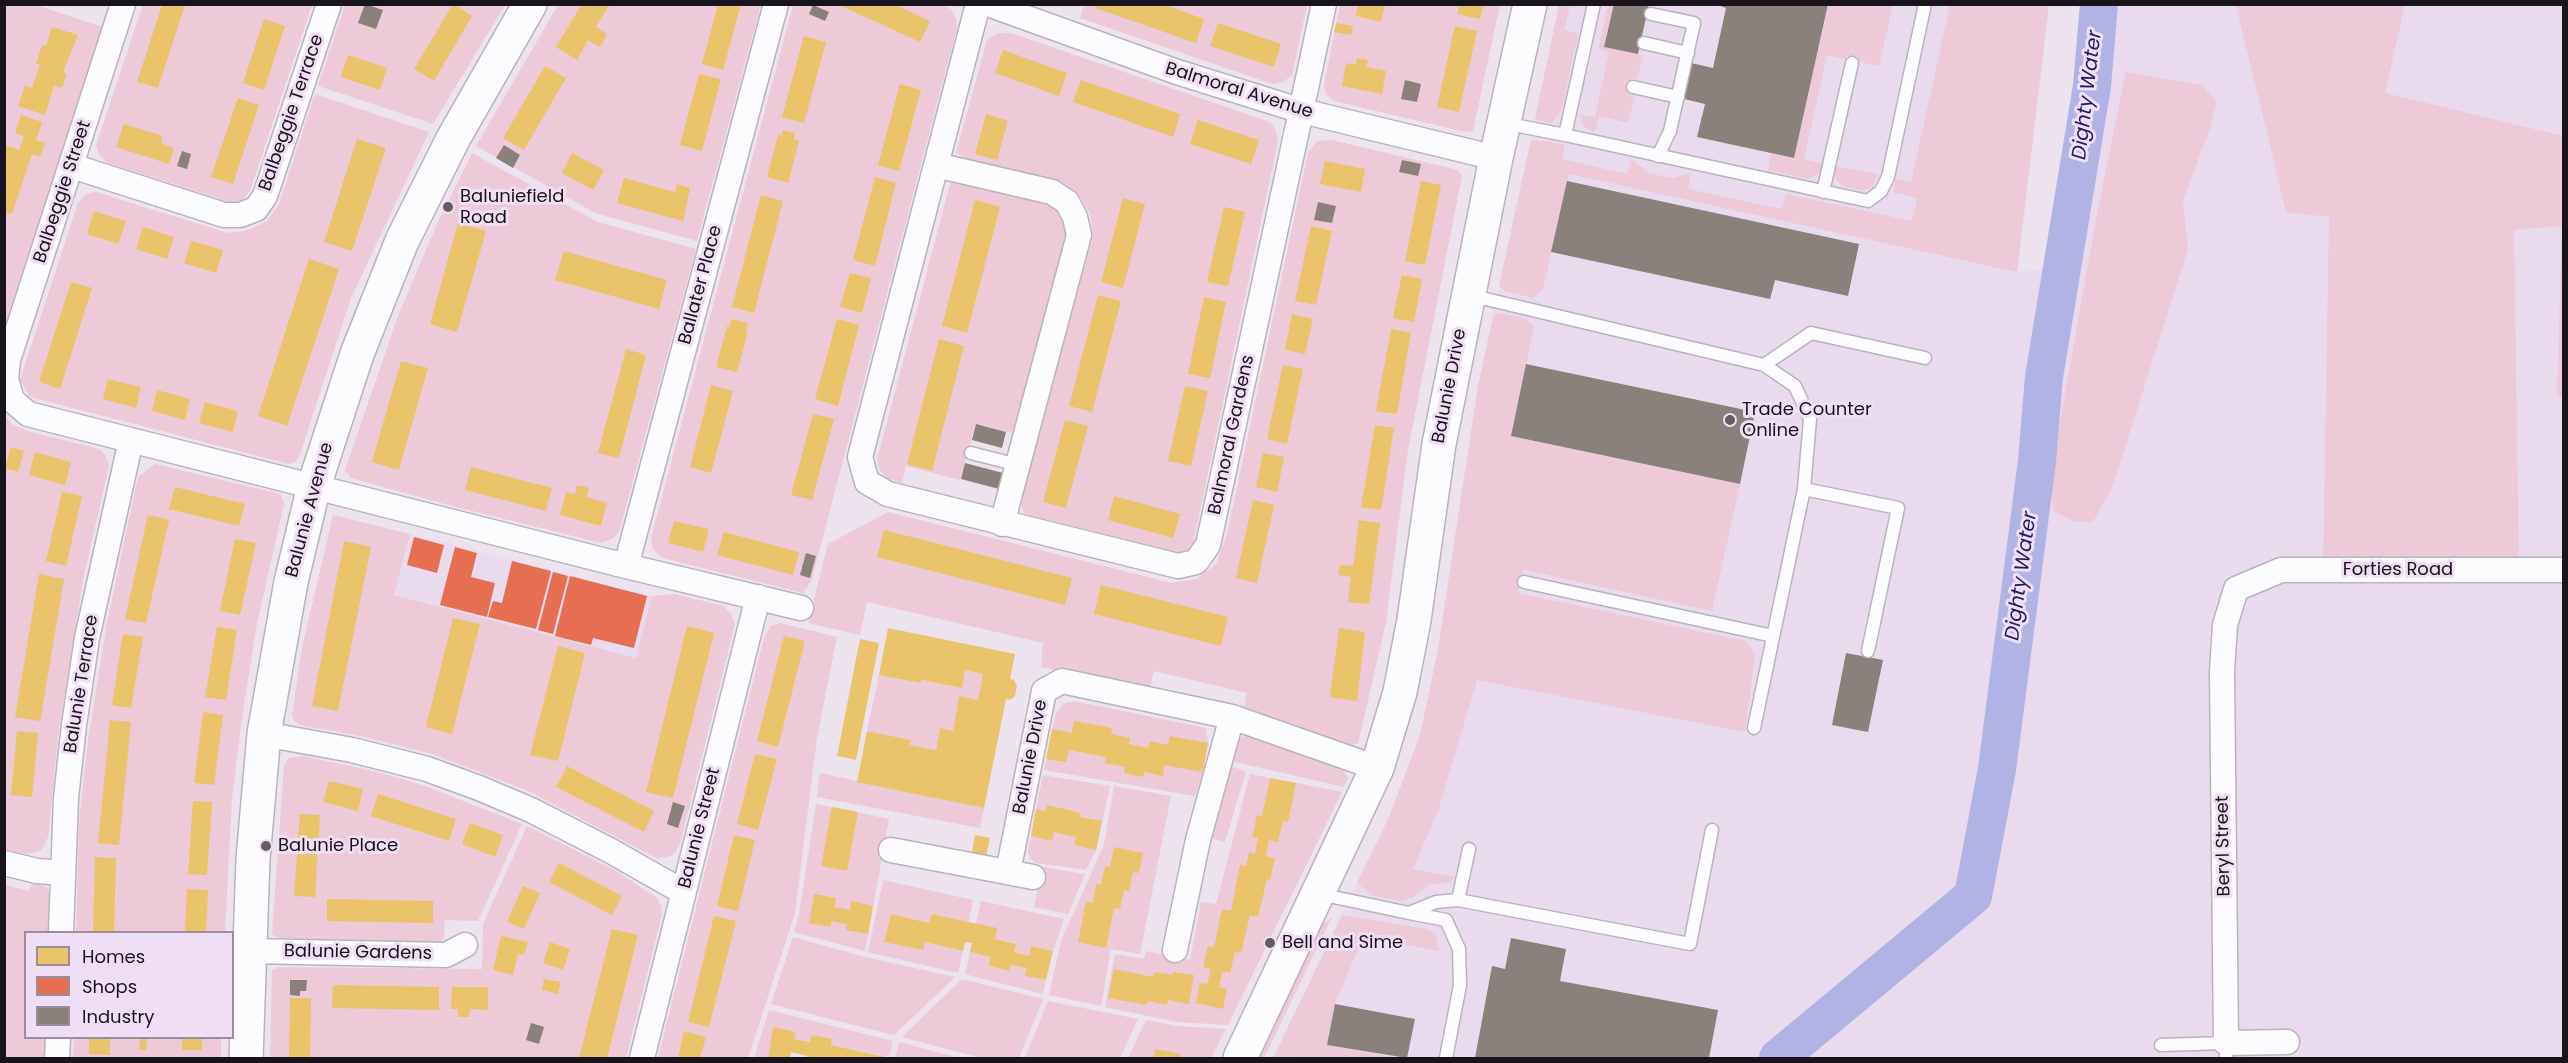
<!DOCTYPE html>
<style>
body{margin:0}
#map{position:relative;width:2568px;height:1063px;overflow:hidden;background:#ece3ef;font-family:Poppins,sans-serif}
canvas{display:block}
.frame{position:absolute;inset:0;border:6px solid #19131b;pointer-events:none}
.legend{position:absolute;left:24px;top:931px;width:210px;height:108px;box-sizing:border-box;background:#f0def4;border:2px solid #9a8d9d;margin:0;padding:8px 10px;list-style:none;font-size:18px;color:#19131b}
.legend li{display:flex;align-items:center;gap:12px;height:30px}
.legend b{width:30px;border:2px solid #9a8d9d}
</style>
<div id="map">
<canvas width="2568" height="1063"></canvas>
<div class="frame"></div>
<ul class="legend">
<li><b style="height:16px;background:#e9c46a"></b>Homes</li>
<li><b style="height:16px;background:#e76f51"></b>Shops</li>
<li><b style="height:16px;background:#8a817c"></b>Industry</li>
</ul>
</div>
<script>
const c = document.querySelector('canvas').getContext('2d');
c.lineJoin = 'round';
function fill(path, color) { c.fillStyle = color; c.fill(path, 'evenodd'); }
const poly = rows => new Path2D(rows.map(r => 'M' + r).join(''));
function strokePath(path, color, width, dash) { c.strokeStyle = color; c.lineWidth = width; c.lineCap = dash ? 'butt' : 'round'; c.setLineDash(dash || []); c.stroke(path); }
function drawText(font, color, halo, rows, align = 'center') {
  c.font = font + ' Poppins,sans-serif'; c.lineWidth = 6; c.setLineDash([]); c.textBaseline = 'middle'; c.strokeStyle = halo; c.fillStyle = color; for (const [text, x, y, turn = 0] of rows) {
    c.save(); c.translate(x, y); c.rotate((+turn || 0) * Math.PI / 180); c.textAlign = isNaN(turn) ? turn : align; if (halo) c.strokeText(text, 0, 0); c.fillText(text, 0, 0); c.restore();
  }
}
fill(poly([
 [1559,5,2049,5,2017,272,2062,268,2092,86,2099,5,2563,5,2563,1058,1273,1058,1389,817,1420,735,1438,649,1478,386],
 [410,534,652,596,636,658,394,595]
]), '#eadaee');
fill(poly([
 [941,4,951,9,956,18,957,28,811,582,803,593,662,558,653,549,651,538,793,5],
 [4,5,36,5,103,27,5,324],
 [143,5,312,5,250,191,242,200,229,202,106,162,99,154,96,145],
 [345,5,505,5,433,124,318,86],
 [558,5,761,5,697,241,595,213,476,146],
 [1084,5,1307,5,1292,75,1283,82,1272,84,1080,18],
 [1340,5,1500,5,1473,131,1465,132,1334,101,1326,94,1324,85],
 [1559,5,1570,5,1564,30,1578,33,1562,109,1552,123,1535,120],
 [1608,5,1614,5,1604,47,1643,55,1637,79,1632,78,1629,94,1635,95,1628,123,1599,116,1595,132,1584,127,1580,115,1595,117,1609,52,1598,49],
 [1828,5,1893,5,1879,66,1827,55,1804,159,1824,164,1820,173,1808,179,1768,170,1771,154,1794,158],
 [1950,5,2049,5,2017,272,1569,174,1543,289,1533,298,1505,291,1499,286,1531,140,1565,144,1562,159,1627,174,1631,159,1648,173,1672,178,1691,173,1688,189,1782,209,1786,194,1912,221,1917,198,1893,192,1896,179,1911,182],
 [2236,5,2405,5,2385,93,2563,136,2563,396,2557,396,2562,226,2514,230,2519,570,2323,570,2329,217,2286,212],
 [998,33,1011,33,1270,122,1276,131,1278,141,1192,549,1186,554,1025,514,1020,504,1093,236,1090,213,1079,196,1063,182,968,160,956,153,987,40],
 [2126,72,2201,85,2217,101,2210,128,2183,200,2188,249,2113,485,2093,522,2076,522,2054,512,2051,494,2060,422,2097,214],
 [315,94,429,132,351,298,299,457,295,462,289,464,30,397,20,380,78,203,86,194,96,192,228,233,248,230,267,221,279,204],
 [1332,140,1458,170,1462,176,1408,450,1386,622,1358,744,1343,746,1244,710,1247,693,1154,671,1149,691,1041,667,1043,643,867,602,860,635,808,623,828,544,888,512,1172,583,1197,579,1216,564,1227,535,1308,153,1318,141],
 [472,153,598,222,696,249,619,532,612,539,601,543,448,505,351,478,345,470,398,316,440,217],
 [1835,166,1863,171,1878,174,1873,186,1863,191,1842,186,1835,177],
 [952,177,1052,200,1064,211,1069,228,1020,435,976,424,960,480,906,466,902,483,889,479,880,471,877,460],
 [1500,313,1525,318,1534,327,1511,436,1740,484,1712,611,1524,570,1518,593,1746,641,1755,655,1745,732,1477,680,1438,811,1413,869,1454,877,1450,883,1430,884,1412,898,1401,901,1373,896,1357,883,1389,817,1420,735,1438,649,1478,386,1493,316],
 [4,415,13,425,31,432,99,449,106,456,109,466,84,575,59,728,48,837,41,851,26,854,5,849],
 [155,464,281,494,284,504,257,624,243,710,232,798,225,932,76,932,79,821,88,741,107,623,138,477],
 [333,515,410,534,394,595,636,658,652,596,675,594,724,606,731,614,735,624,680,844,673,855,658,859,526,790,432,754,364,737,300,725,294,721,292,714,302,648],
 [780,623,837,637,817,738,795,913,748,1058,658,1058,764,638,771,626],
 [965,670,983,674,978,700,959,697,953,731,940,728,936,750,910,745,911,740,867,731,879,675,921,683,922,680,961,688],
 [1074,701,1206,728,1208,743,1203,772,1195,796,1044,770,1056,713,1063,704],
 [1249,735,1340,765,1348,778,1344,787,1231,761,1235,745,1241,737],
 [302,756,378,772,425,786,522,824,478,921,445,920,444,937,441,942,277,938,272,934,284,765,289,758],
 [1229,766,1246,771,1225,842,1210,838],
 [820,773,984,808,980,828,817,797],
 [1250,774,1342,792,1228,1025,1177,1022,1105,1007,1115,954,1144,959,1146,951,1190,960,1201,902,1216,904],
 [1043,775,1110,786,1096,850,1086,870,1037,863,1030,858,1028,852],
 [1114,786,1171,796,1140,954,1111,949,1101,1006,1049,995,1061,941,1104,845],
 [816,804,889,819,865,951,794,932,799,914],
 [527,826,616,871,657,898,661,906,662,915,626,1058,270,1058,272,970,279,967,482,969,483,924],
 [1042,867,1085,874,1068,914,1034,907],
 [883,880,973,900,969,922,932,914,929,923,891,914,884,941,923,950,925,942,963,951,958,973,868,952],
 [35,881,47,888,53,900,52,932,26,932,26,1038,49,1038,48,1058,5,1058,5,885,28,891],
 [981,901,1064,919,1053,951,1032,946,1029,956,1014,952,1015,943,995,939,976,924],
 [1342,915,1427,929,1436,935,1440,951,1363,937,1335,1004,1327,1045,1399,1058,1301,1058,1287,1056,1285,1058,1273,1058],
 [1332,917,1264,1058,1254,1058,1313,932],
 [793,937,865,957,955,977,894,1035,771,1004],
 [970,952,990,957,989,966,1009,971,1011,965,1027,968,1026,976,1046,980,1043,994,965,974],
 [962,979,1043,999,1019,1058,981,1058,902,1037],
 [1048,1001,1138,1019,1120,1058,1025,1058],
 [769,1010,893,1041,889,1057,831,1045,832,1039,812,1035,810,1042,794,1039,795,1032,773,1028,768,1056,776,1058,754,1058],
 [1146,1020,1177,1026,1226,1029,1211,1058,1128,1058],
 [74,1038,221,1038,221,1058,73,1058],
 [899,1042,959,1058,895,1058]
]), '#eccad7');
fill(poly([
 [453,4,472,16,434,81,414,69],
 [582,4,610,4,596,27,607,34,600,47,588,40,577,60,556,47],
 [718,4,741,4,723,70,702,64],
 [837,4,894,4,930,21,920,42],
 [1096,4,1162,4,1204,19,1196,43,1095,8],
 [1358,4,1385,4,1381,22,1356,16],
 [1460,4,1484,4,1480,19,1457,14],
 [162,5,185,5,158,88,137,82],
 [264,19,285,26,264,90,243,83],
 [1218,23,1281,44,1274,67,1210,46],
 [1336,23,1353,26,1351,35,1334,32],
 [1455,26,1477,31,1459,112,1437,107],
 [52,27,78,35,63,72,67,74,62,88,54,86,45,115,18,106,25,86,32,88,40,65,36,64,42,45,46,46],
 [804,36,826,42,804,123,782,117],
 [1003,50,1067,73,1059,96,995,73],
 [348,55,387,68,380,90,341,77],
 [1357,58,1368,60,1366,67,1386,71,1382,94,1342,86,1346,63,1356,65],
 [545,66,566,78,524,150,503,138],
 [699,74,721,79,702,151,680,145],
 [1081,80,1180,114,1173,137,1073,102],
 [900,84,921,90,899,171,878,165],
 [238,98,259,105,233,184,211,177],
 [986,114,1008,121,997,160,975,154],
 [21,115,42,122,36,140,45,143,40,157,32,154,12,214,4,212,4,148,5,145,19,150,24,136,15,133],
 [1198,120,1259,140,1251,164,1190,144],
 [124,124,163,136,161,143,174,148,169,164,116,147],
 [783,130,795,133,794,139,799,141,788,183,767,177,778,135,781,136],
 [357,139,386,148,352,251,324,242],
 [572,153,604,170,593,190,562,173],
 [1325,161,1365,169,1361,192,1320,184],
 [875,177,896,183,875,266,853,260],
 [624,178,675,192,677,184,690,188,683,221,617,203],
 [1421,181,1441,185,1425,265,1405,261],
 [761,195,783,201,754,313,732,307],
 [1123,198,1145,204,1123,288,1101,282],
 [975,200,1000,207,967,333,942,326],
 [1224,207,1245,212,1228,286,1207,282],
 [94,211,126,221,118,244,87,234],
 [458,223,486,231,457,332,430,324],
 [1311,226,1332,231,1316,305,1295,301],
 [143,227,174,237,167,259,136,249],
 [191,241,223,250,216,273,184,263],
 [564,251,667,280,659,309,555,280],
 [309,259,339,269,287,426,258,416],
 [850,273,871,278,862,313,840,307],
 [1402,275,1422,279,1414,322,1393,318],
 [71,282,92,288,60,389,39,382],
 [1098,295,1121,301,1092,412,1069,406],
 [1204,297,1226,302,1210,378,1188,374],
 [1292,314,1313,319,1305,354,1285,350],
 [732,319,748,323,746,331,748,332,737,372,716,367,727,326,729,327],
 [837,319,859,325,838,406,815,399],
 [1391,329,1411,333,1397,414,1376,411],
 [939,339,964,346,932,471,907,464],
 [626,349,646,355,619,458,598,453],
 [401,361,428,368,399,470,372,462],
 [1283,365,1303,369,1287,444,1267,439],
 [108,379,141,387,136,408,103,399],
 [711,385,733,391,711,473,690,467],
 [1185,386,1208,391,1191,466,1168,461],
 [157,390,190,399,185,420,152,411],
 [205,402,238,411,233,432,199,423],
 [813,414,834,419,812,500,791,495],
 [1065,420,1088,426,1066,508,1043,502],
 [1375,425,1394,428,1381,510,1361,507],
 [11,447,24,451,18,472,5,468],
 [35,452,71,462,65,485,29,475],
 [1263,453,1284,457,1277,492,1256,487],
 [471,467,552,488,546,511,465,490],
 [577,485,589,488,587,497,607,503,601,526,560,515,566,492,575,494],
 [175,487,245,504,239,526,169,509],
 [62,492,82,496,66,566,46,561],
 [1114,496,1180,514,1173,538,1108,520],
 [1253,500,1274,505,1257,583,1236,578],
 [148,515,169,520,146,623,125,619],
 [1359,520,1380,523,1369,604,1348,602,1351,577,1338,575,1340,565,1353,566],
 [674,521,709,529,703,552,668,543],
 [884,530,1072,578,1065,605,877,557],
 [724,532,799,552,793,575,717,555],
 [235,539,256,543,240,615,220,611],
 [344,541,371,547,338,711,312,706],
 [39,574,64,579,40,721,15,717],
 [1101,585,1228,617,1221,646,1094,614],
 [453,618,480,624,452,734,426,727],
 [687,626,714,633,673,798,646,792],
 [217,627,237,630,226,700,205,697],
 [888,628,1015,654,1010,679,1014,680,1017,686,1015,696,1010,700,1006,699,984,808,857,782,867,731,911,740,910,745,936,750,940,728,953,731,959,696,978,700,983,674,965,670,962,688,922,680,921,683,879,675],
 [1339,628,1365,632,1357,701,1330,697],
 [123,634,143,637,131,708,112,705],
 [784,636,805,641,778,747,757,741],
 [860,639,879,643,856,760,837,756],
 [558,646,585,653,558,761,530,755],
 [203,712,223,715,214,785,194,783],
 [110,720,131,722,119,845,98,843],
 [1074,721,1112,728,1111,734,1130,738,1129,744,1148,748,1150,741,1168,745,1170,736,1208,743,1203,772,1164,765,1163,776,1144,772,1143,777,1124,773,1125,767,1105,763,1106,757,1069,750,1066,762,1046,759,1052,729,1072,733],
 [17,731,38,733,32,797,11,795],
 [755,754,777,759,758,830,737,824],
 [567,766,654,811,644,832,556,787],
 [1270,778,1296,783,1288,822,1283,821,1278,842,1269,840,1266,856,1275,858,1270,880,1267,879,1258,917,1250,915,1241,953,1235,952,1230,973,1222,971,1219,987,1227,989,1223,1009,1196,1003,1200,983,1207,984,1211,969,1203,967,1208,946,1214,948,1222,909,1231,911,1240,865,1246,866,1249,852,1255,854,1258,838,1252,837,1257,815,1262,816],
 [329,781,363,789,358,811,323,802],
 [378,794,456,819,449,841,371,816],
 [193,801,212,802,207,875,188,874],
 [1047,805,1081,813,1080,817,1102,821,1096,850,1074,845,1076,837,1054,832,1052,841,1031,836,1036,809,1046,811],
 [832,807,858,812,847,871,821,866],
 [300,814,320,815,315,897,294,896],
 [470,823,503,835,495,857,462,844],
 [734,835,755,840,738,911,717,906],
 [975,835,990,838,986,856,972,853],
 [1114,847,1143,853,1139,873,1133,872,1129,891,1124,890,1120,909,1114,908,1106,948,1078,942,1086,902,1093,903,1096,884,1101,885,1105,866,1110,867],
 [95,857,116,858,114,931,93,931],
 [559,863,622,896,612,915,549,882],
 [523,886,540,893,524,929,507,922],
 [187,889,208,890,206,932,185,932],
 [814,894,836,898,834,907,850,910,851,901,873,906,868,934,846,930,847,924,839,923,832,921,830,927,809,923],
 [327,899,433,901,433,923,327,921],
 [891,914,929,923,932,914,997,928,995,939,1016,944,1014,952,1022,954,1029,956,1031,946,1053,951,1046,980,1025,976,1027,968,1011,965,1009,971,989,966,990,957,970,952,972,943,965,942,963,951,925,942,923,950,884,942],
 [714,916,736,921,709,1027,688,1022],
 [612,929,638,935,624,991,607,1058,579,1058],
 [501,936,528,942,524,955,518,954,513,975,493,970],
 [550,942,570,949,563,970,543,963],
 [1114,969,1153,977,1154,972,1173,975,1173,972,1194,975,1189,1004,1168,1000,1167,1005,1148,1001,1147,1005,1108,998],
 [544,979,561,982,558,994,542,990],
 [333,985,439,987,439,1010,332,1008],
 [452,987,488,987,488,1010,470,1009,469,1017,458,1017,458,1009,451,1009],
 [290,998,311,998,310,1058,289,1058],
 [773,1027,796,1032,794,1039,810,1042,812,1035,832,1039,831,1045,890,1058,807,1058,807,1056,791,1052,790,1058,768,1057],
 [684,1031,706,1037,700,1058,678,1058],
 [89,1038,110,1038,110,1055,89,1054],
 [140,1038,147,1038,146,1050,139,1050],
 [182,1038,202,1038,202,1050,182,1050],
 [1155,1049,1181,1054,1180,1058,1153,1058]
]), '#e9c46a');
fill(poly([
 [414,537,444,545,437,573,407,565],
 [455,547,477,553,471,577,495,583,487,617,440,605],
 [512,561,551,571,536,629,488,617,493,601,502,603],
 [553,572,568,576,553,634,538,630],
 [570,576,647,596,634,648,593,638,591,645,555,636]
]), '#e76f51');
fill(poly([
 [365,4,383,10,376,29,358,23],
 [1614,4,1649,4,1638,54,1604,47],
 [1715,4,1828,4,1794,158,1697,137,1705,104,1684,99,1691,63,1713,68,1726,8],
 [813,5,829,12,825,21,809,14],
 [1405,80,1421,84,1417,102,1401,99],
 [504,145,520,155,513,168,496,158],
 [182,151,191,154,187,169,177,166],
 [1402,160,1421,164,1418,176,1399,172],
 [1567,181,1859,244,1848,296,1775,280,1770,299,1551,252],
 [1318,202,1336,206,1332,223,1314,220],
 [1526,364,1755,412,1740,484,1511,436],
 [976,424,1006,432,1002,448,972,440],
 [965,463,1003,473,999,489,961,479],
 [806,553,816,556,810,578,800,575],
 [1846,653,1883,660,1868,732,1832,725],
 [673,802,685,806,678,828,667,824],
 [1511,938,1566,949,1560,981,1718,1010,1709,1058,1475,1058,1492,966,1505,969],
 [290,980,307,980,306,991,300,991,300,996,290,995],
 [1335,1004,1415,1019,1407,1058,1327,1045],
 [531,1023,544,1027,539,1044,526,1040]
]), '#8a817c');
strokePath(poly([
 [1778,1058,1973,896,1997,769,2037,461,2044,377,2092,86,2099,4]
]), '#b0b3e3', 38);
const lane = poly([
 [1594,4,1565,135,1868,201,1881,191,1888,177,1925,4],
 [1651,14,1694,23,1670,131,1658,156],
 [1644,43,1688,53],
 [1633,87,1678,97],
 [1504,123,1565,135],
 [1823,192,1852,63],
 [1469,295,1764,365,1795,386,1810,419,1804,489,1754,728],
 [1764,365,1811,333,1925,358],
 [971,453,1018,465],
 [1804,489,1898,508,1868,651],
 [1524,582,1773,636],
 [1319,894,1409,913,1436,902,1458,900,1690,944,1712,830],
 [1458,900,1469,849],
 [1409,913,1446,920,1459,949,1460,985,1446,1058],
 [2161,1045,2226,1043,2226,1058]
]);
const street = poly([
 [123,4,8,360,6,379,12,400,28,414,626,566,801,608],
 [978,4,860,457,867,482,888,494,1178,566,1196,562,1208,545,1324,4],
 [988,4,1177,72,1302,111,1496,158],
 [936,165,1052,192,1067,202,1075,217,1079,235,1002,524],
 [72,166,224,215,240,215,256,209,265,196,329,4],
 [626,566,776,4],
 [264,734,352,750,427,769,479,788,531,810,611,851,683,892],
 [891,850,1033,877],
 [4,863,37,871,63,873],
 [1008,872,1044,691,1062,681,1232,717,1377,768],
 [61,932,66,798,74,725,87,638,131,440],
 [1175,950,1198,840,1232,717],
 [249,951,446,955,465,945],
 [2287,1042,2226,1043,2222,672,2225,625,2236,589,2281,570,2564,570],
 [57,1058,58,1038],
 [642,1058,758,597]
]);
const secondary = poly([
 [246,1058,253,859,264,734,291,582,314,486,357,354,402,241,453,139,530,4],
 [1240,1058,1377,768,1400,692,1414,620,1439,444,1496,158,1530,4]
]);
strokePath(lane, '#b9b3bc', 15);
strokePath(street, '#b9b3bc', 27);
strokePath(secondary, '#b9b3bc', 36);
strokePath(lane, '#fcfbfd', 12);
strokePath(street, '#fcfbfd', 24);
strokePath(secondary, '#fcfbfd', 33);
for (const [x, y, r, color] of [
 [448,207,6,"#635c65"],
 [1730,420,6,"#635c65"],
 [266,846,6,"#635c65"],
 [1270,943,6,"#635c65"]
]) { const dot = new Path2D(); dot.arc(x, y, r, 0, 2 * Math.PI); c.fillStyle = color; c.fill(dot); strokePath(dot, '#f0def4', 2); }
drawText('18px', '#19131b', '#f0def4', [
 ["Balmoral Avenue",1239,91,17],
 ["Balbeggie Terrace",292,113,-71],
 ["Balbeggie Street",63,192,-72],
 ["Ballater Place",701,285,-75],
 ["Balunie Drive",1450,386,-79],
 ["Balmoral Gardens",1232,435,-78],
 ["Balunie Avenue",310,510,-75],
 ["Forties Road",2398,570],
 ["Balunie Terrace",82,684,-81],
 ["Balunie Drive",1031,757,-79],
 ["Balunie Street",700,828,-76],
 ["Beryl Street",2224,846,-91],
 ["Balunie Gardens",358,953,1]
]);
drawText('18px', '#19131b', '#f0def4', [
 ["Baluniefield",460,197],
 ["Road",460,218],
 ["Trade Counter",1742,410],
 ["Online",1742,431],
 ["Balunie Place",278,846],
 ["Bell and Sime",1282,943]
], 'left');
drawText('italic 20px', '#1f1b63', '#f0def4', [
 ["Dighty Water",2088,95,-83],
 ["Dighty Water",2022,576,-82]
]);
</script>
